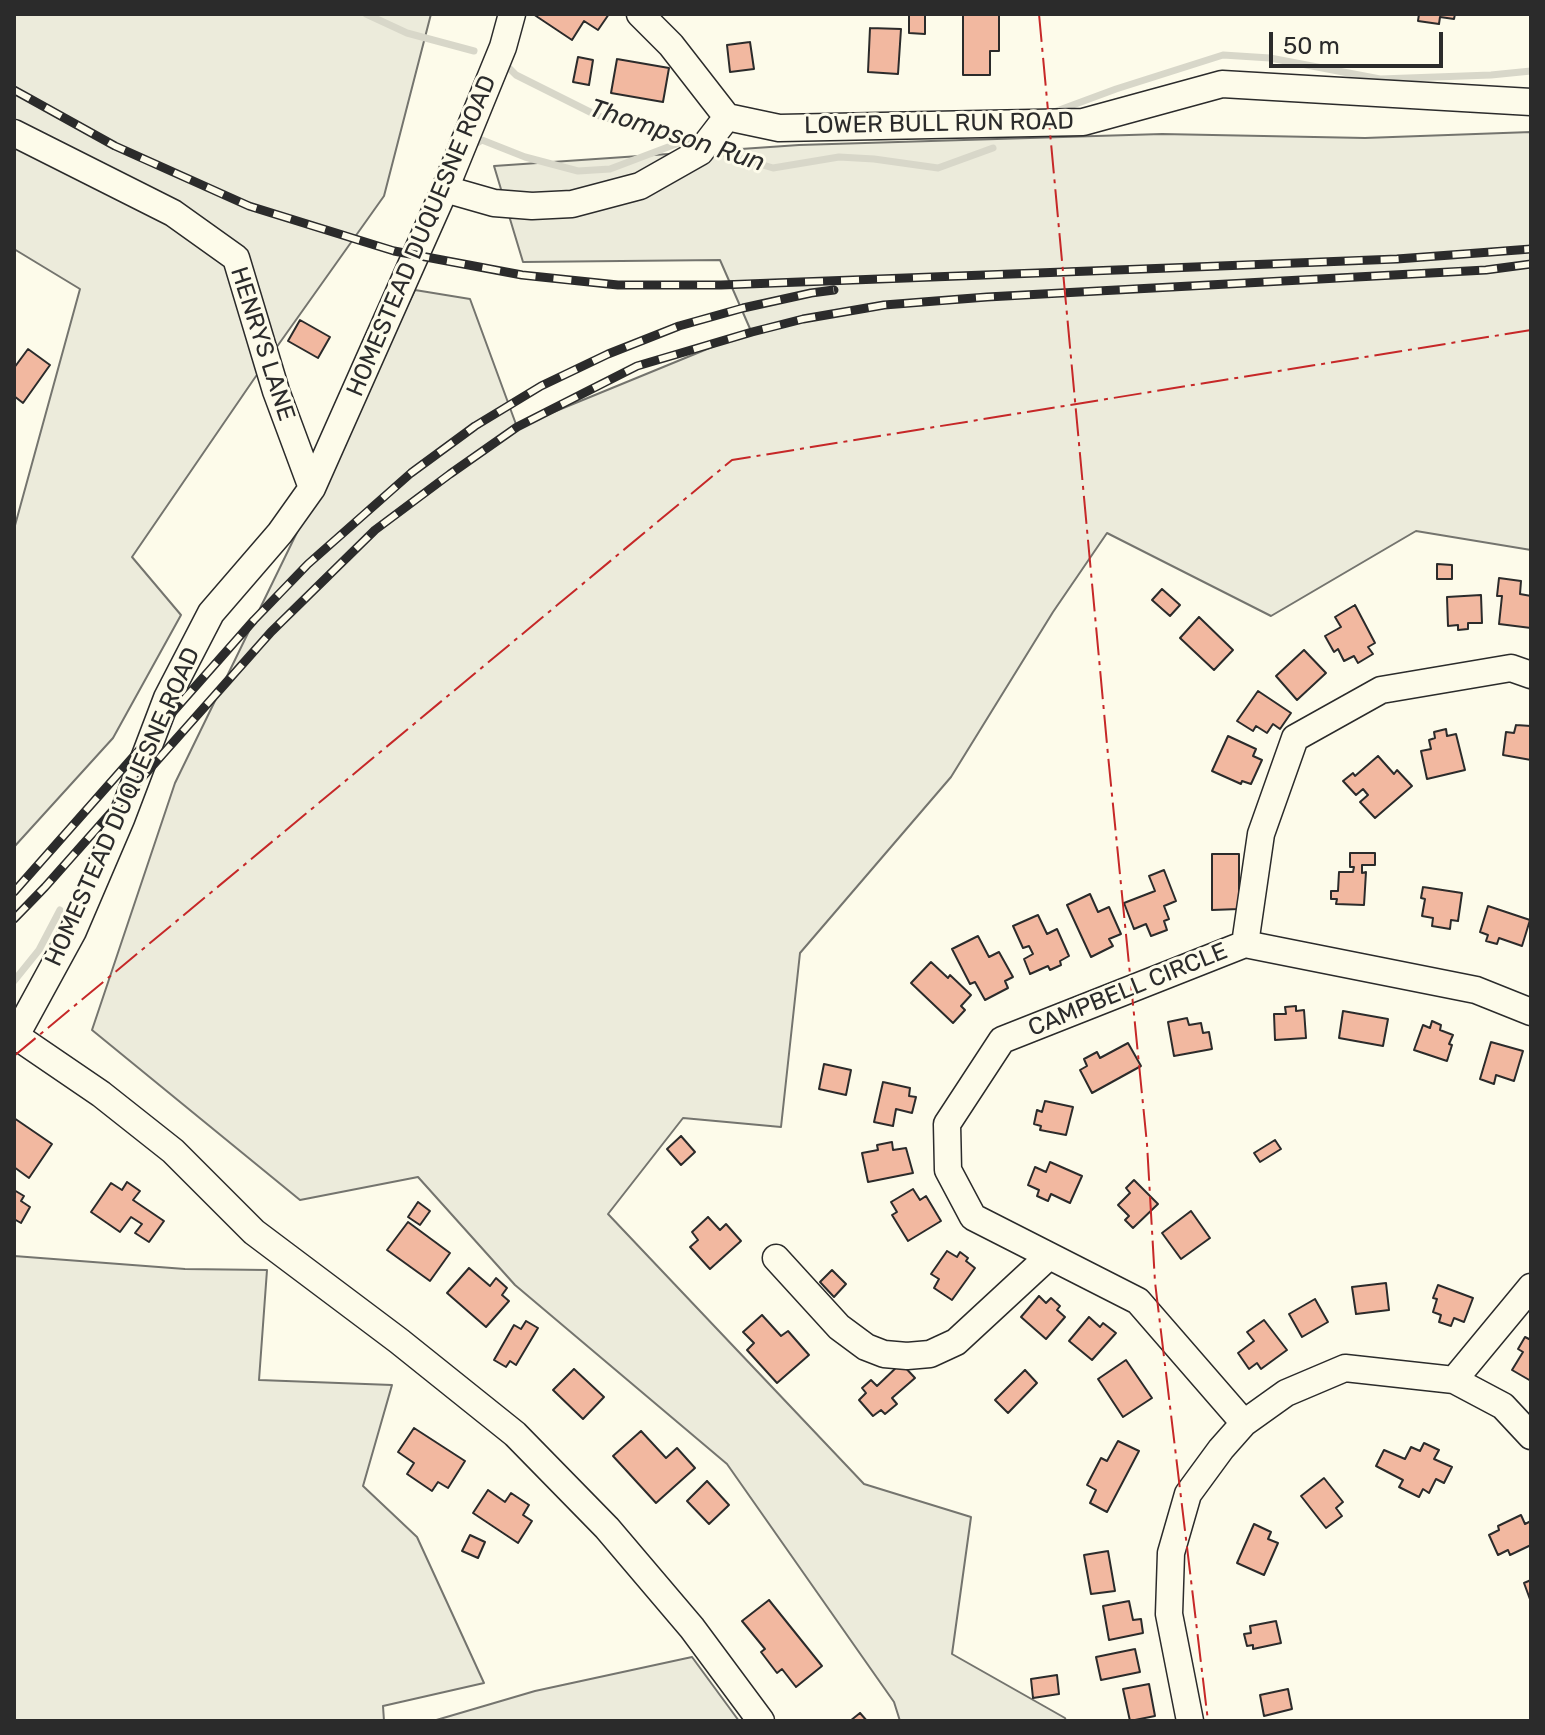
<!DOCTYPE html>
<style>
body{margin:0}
#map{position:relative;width:1545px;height:1735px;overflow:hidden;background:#fdfbea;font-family:Rubik,sans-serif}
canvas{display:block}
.frame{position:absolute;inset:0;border:16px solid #2b2b2b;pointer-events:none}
.scale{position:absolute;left:1269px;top:32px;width:174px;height:36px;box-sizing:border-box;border:4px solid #2b2b2b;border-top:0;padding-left:10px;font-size:24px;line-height:28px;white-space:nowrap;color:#2b2b2b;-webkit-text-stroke:6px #fdfbea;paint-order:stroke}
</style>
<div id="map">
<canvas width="1545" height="1735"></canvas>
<div class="frame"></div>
<div class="scale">50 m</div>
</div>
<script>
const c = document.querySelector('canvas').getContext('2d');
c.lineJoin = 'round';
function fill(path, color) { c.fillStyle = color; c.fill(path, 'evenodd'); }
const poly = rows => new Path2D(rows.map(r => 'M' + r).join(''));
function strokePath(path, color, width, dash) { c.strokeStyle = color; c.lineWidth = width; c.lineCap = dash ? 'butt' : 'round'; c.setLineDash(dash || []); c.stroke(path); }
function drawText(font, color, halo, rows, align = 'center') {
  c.font = font + ' Rubik,sans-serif'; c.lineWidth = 6; c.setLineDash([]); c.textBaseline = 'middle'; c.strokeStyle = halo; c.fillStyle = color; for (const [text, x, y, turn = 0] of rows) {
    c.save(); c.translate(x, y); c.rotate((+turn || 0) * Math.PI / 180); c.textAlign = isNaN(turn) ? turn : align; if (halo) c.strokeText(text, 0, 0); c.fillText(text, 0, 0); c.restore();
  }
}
const green = poly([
 [14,14,431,14,384,196,254,379,132,557,181,615,113,738,14,847,14,529,80,289,14,249,14,14],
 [1531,132,1531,550,1416,531,1271,616,1107,533,1053,612,951,777,800,953,781,1127,683,1118,608,1214,864,1484,971,1517,952,1654,1065,1718,1066,1721,900,1721,894,1702,727,1464,515,1285,418,1177,300,1200,92,1030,175,783,415,290,470,299,517,427,751,331,720,260,523,262,494,166,799,145,1162,134,1365,138,1531,132],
 [14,1256,185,1269,267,1270,259,1380,392,1385,363,1486,417,1537,484,1683,383,1706,384,1721,14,1721,14,1256],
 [692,1657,739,1721,433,1721,535,1691,692,1657]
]);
fill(green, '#ecebdb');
strokePath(green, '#74746e', 2);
strokePath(poly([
 [366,14,407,33,474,51],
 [509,68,516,75,596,115,698,145],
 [1054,112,1116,89,1223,55,1270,58,1380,79,1491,75,1531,71],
 [472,146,482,140,525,157,578,171,610,169,684,141],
 [710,149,773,168,839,157,874,159,938,168,993,148],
 [14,981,39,950,60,910]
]), '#d8d7c9', 7);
const building = poly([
 [533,14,609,14,598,30,584,21,572,40,533,14],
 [909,14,925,14,925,34,909,33,909,14],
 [963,14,999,14,999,51,990,51,990,75,963,75,963,14],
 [1419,14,1455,14,1454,19,1440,17,1439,24,1418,21,1419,14],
 [870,28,901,29,898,74,868,72,870,28],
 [750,42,754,69,730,72,727,45,750,42],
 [578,57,593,60,589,85,573,82,578,57],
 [617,59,669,68,663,102,611,93,617,59],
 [300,320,330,337,318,358,288,341,300,320],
 [28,349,50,365,23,403,14,396,14,368,28,349],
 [1437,564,1452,565,1452,579,1437,579,1437,564],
 [1499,578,1521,581,1520,594,1531,596,1531,628,1499,624,1502,596,1497,596,1499,578],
 [1162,589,1180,605,1170,616,1152,600,1162,589],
 [1481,595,1482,623,1468,623,1468,629,1458,630,1458,625,1448,626,1447,597,1481,595],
 [1355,605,1375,643,1368,647,1373,654,1358,663,1354,656,1344,661,1338,649,1334,652,1325,636,1341,627,1335,617,1355,605],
 [1199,617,1233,650,1214,670,1180,638,1199,617],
 [1304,650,1326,673,1297,700,1276,676,1304,650],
 [1258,691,1291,713,1280,729,1273,724,1267,733,1256,726,1253,731,1237,721,1258,691],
 [1516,725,1531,726,1531,760,1503,755,1506,732,1514,733,1516,725],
 [1446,729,1447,736,1456,734,1465,770,1427,779,1421,751,1431,749,1429,740,1435,738,1434,732,1446,729],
 [1228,736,1256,749,1253,756,1262,760,1251,784,1242,781,1241,784,1212,771,1228,736],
 [1378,756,1394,774,1397,770,1412,786,1375,818,1360,802,1368,795,1363,789,1356,795,1343,781,1353,773,1355,776,1378,756],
 [1350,853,1375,853,1375,865,1362,865,1362,873,1366,872,1364,905,1336,904,1337,899,1331,899,1331,891,1338,891,1339,872,1353,872,1354,867,1350,867,1350,853],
 [1212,854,1239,854,1239,909,1212,910,1212,854],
 [1164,870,1176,901,1164,906,1169,919,1164,921,1167,930,1151,936,1146,924,1134,929,1124,903,1155,891,1149,876,1164,870],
 [1423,887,1462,893,1458,921,1451,920,1450,929,1432,926,1433,918,1422,916,1425,899,1421,898,1423,887],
 [1090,894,1098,912,1109,907,1121,934,1109,939,1113,946,1091,957,1067,905,1090,894],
 [1488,906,1530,920,1522,946,1499,938,1497,944,1486,941,1488,935,1480,932,1488,906],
 [1038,915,1047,934,1057,929,1069,956,1060,961,1061,965,1050,970,1048,966,1030,974,1024,959,1033,954,1029,946,1023,948,1013,926,1038,915],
 [978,936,989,957,999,952,1013,977,1005,981,1008,988,985,1000,975,982,970,984,952,949,978,936],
 [931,962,948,978,950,975,971,995,961,1006,965,1010,953,1023,911,983,931,962],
 [1296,1006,1296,1011,1304,1010,1306,1038,1275,1040,1274,1014,1286,1014,1285,1007,1296,1006],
 [1343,1011,1388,1019,1383,1046,1339,1038,1343,1011],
 [1187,1018,1189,1025,1201,1023,1203,1033,1209,1032,1212,1049,1174,1056,1168,1022,1187,1018],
 [1432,1021,1441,1025,1440,1030,1453,1035,1449,1044,1452,1045,1447,1061,1414,1050,1423,1025,1430,1028,1432,1021],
 [1491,1042,1523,1051,1514,1081,1496,1075,1494,1084,1480,1079,1491,1042],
 [1128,1043,1141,1066,1092,1093,1080,1070,1087,1066,1084,1059,1097,1052,1100,1058,1128,1043],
 [824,1064,851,1070,846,1095,819,1089,824,1064],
 [883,1082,910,1088,909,1096,916,1097,912,1113,896,1109,893,1126,874,1122,883,1082],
 [1045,1101,1073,1107,1066,1135,1040,1130,1041,1126,1034,1124,1037,1110,1042,1112,1045,1101],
 [14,1118,52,1144,29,1178,14,1167,14,1118],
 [681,1136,695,1152,681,1165,667,1149,681,1136],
 [1275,1140,1281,1149,1260,1162,1254,1153,1275,1140],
 [892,1142,893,1150,906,1148,913,1173,868,1182,862,1153,878,1150,877,1145,892,1142],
 [1050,1162,1082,1176,1070,1203,1051,1194,1048,1201,1037,1196,1039,1190,1028,1185,1035,1167,1046,1172,1050,1162],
 [1134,1180,1158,1204,1133,1228,1125,1220,1129,1216,1118,1205,1130,1193,1126,1188,1134,1180],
 [127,1182,140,1191,133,1200,164,1221,149,1242,135,1233,142,1224,131,1217,120,1232,91,1212,111,1183,122,1190,127,1182],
 [913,1189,920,1200,926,1196,941,1221,908,1241,892,1215,897,1212,891,1202,913,1189],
 [14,1190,24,1196,21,1201,30,1207,21,1223,14,1219,14,1190],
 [418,1202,430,1211,420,1225,408,1217,418,1202],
 [1191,1211,1210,1238,1181,1259,1162,1233,1191,1211],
 [708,1217,720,1230,726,1224,741,1241,710,1269,690,1247,698,1240,692,1232,708,1217],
 [408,1222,450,1253,430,1281,387,1250,408,1222],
 [947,1251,957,1257,960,1252,968,1258,966,1261,975,1268,952,1300,934,1288,939,1279,931,1274,947,1251],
 [469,1268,490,1286,496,1278,507,1288,502,1295,509,1301,486,1327,447,1293,469,1268],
 [832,1270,846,1284,834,1297,820,1282,832,1270],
 [1386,1283,1389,1310,1356,1314,1352,1287,1386,1283],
 [1438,1285,1473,1298,1464,1322,1454,1318,1451,1326,1439,1322,1441,1315,1433,1312,1437,1299,1433,1298,1438,1285],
 [1039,1296,1046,1303,1051,1298,1060,1306,1057,1310,1065,1317,1046,1339,1021,1317,1039,1296],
 [1315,1299,1328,1322,1302,1337,1289,1314,1315,1299],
 [762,1315,781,1336,788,1331,809,1355,777,1383,747,1350,754,1343,743,1332,762,1315],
 [1089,1317,1100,1327,1103,1323,1116,1333,1092,1360,1069,1341,1089,1317],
 [1264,1320,1287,1350,1261,1369,1257,1363,1249,1369,1238,1353,1254,1341,1247,1332,1264,1320],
 [526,1321,538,1328,516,1365,510,1361,506,1367,494,1360,514,1325,521,1329,526,1321],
 [1525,1337,1531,1340,1531,1381,1512,1370,1523,1352,1518,1349,1525,1337],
 [1126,1360,1152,1398,1123,1417,1098,1379,1126,1360],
 [901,1363,915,1378,892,1398,897,1404,885,1414,881,1410,873,1416,859,1400,866,1393,862,1388,871,1380,877,1386,901,1363],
 [574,1369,604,1397,583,1419,553,1390,574,1369],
 [1025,1370,1037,1383,1008,1413,995,1400,1025,1370],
 [414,1428,465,1461,448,1488,438,1482,432,1491,407,1474,414,1463,398,1452,414,1428],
 [641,1431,666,1458,677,1448,695,1468,656,1503,613,1456,641,1431],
 [1118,1441,1139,1451,1107,1512,1090,1503,1096,1490,1087,1485,1101,1458,1107,1461,1118,1441],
 [1424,1443,1439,1450,1434,1459,1452,1467,1444,1483,1436,1479,1429,1493,1423,1489,1419,1497,1399,1487,1403,1480,1376,1466,1384,1450,1405,1459,1411,1447,1420,1451,1424,1443],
 [1324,1478,1343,1502,1336,1508,1342,1516,1326,1528,1301,1496,1324,1478],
 [707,1481,729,1505,709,1524,687,1501,707,1481],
 [488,1490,505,1502,511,1493,529,1505,523,1515,532,1521,518,1543,473,1513,488,1490],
 [1521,1515,1525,1524,1531,1521,1531,1545,1510,1555,1508,1550,1498,1555,1489,1535,1499,1530,1498,1526,1521,1515],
 [1254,1524,1271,1532,1268,1539,1278,1543,1264,1575,1237,1563,1254,1524],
 [470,1535,485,1542,478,1558,462,1551,470,1535],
 [1108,1551,1115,1591,1091,1594,1084,1555,1108,1551],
 [1531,1580,1531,1602,1524,1583,1531,1580],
 [769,1600,822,1666,796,1687,782,1669,777,1673,761,1652,765,1649,742,1621,769,1600],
 [1129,1601,1133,1620,1141,1619,1143,1633,1109,1640,1103,1606,1129,1601],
 [1276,1621,1281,1643,1253,1649,1253,1645,1247,1646,1244,1634,1251,1633,1250,1626,1276,1621],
 [1135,1649,1140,1672,1101,1680,1096,1657,1135,1649],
 [1057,1675,1059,1694,1033,1698,1031,1679,1057,1675],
 [1149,1684,1155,1716,1130,1721,1123,1689,1149,1684],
 [1288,1689,1292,1709,1264,1716,1260,1695,1288,1689],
 [860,1713,867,1721,850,1721,860,1713]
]);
fill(building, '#f2b8a0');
strokePath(building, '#2b2b2b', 2);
const minor = poly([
 [640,14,671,45,727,117,779,128,1083,122,1222,84,1531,102],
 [14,133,173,213,236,258,276,391,312,488],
 [445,189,494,203,532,206,572,204,640,186,700,152,727,117],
 [1245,944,1261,834,1295,738,1381,690,1511,668,1531,675],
 [16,1036,101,1094,173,1151,254,1232,399,1341,515,1434,607,1528,692,1628,761,1721],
 [14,1039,73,931,121,819,167,698,211,613,280,533,312,488,445,189,503,47,512,14],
 [776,1258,839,1327,866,1347,884,1354,907,1356,930,1354,956,1342,1049,1256],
 [1454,1380,1531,1287],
 [1244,1423,1138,1301,973,1217,948,1170,947,1124,1002,1040,1245,944,1476,990,1531,1012],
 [1190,1721,1169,1614,1171,1553,1188,1494,1221,1449,1244,1423,1286,1393,1345,1368,1454,1380,1503,1406,1531,1436]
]);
strokePath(minor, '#2b2b2b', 29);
strokePath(minor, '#fdfbea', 26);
const rail = poly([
 [14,90,115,146,249,206,394,251,522,275,618,285,721,285,1169,268,1397,259,1531,249],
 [14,892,254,620,308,564,411,473,475,426,541,386,608,354,679,326,743,308,811,293,834,290],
 [14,919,45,887,271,632,375,530,450,474,517,427,637,366,752,332,803,319,884,305,987,297,1486,270,1531,264]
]);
strokePath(rail, '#2b2b2b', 9);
strokePath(rail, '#fdfbea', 6, [18]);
strokePath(poly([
 [1039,14,1108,755,1147,1144,1155,1282,1208,1721],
 [14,1056,732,460,1531,330]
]), '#c62828', 2, [28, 6, 4, 6]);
drawText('24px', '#2b2b2b', '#fdfbea', [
 ["LOWER BULL RUN ROAD",939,124,-1],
 ["HOMESTEAD DUQUESNE ROAD",422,236,-67],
 ["HENRYS LANE",262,344,72],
 ["HOMESTEAD DUQUESNE ROAD",123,807,-66],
 ["CAMPBELL CIRCLE",1128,990,-22]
]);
drawText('italic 26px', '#2b2b2b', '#fdfbea', [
 ["Thompson Run",677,136,18]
]);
</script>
